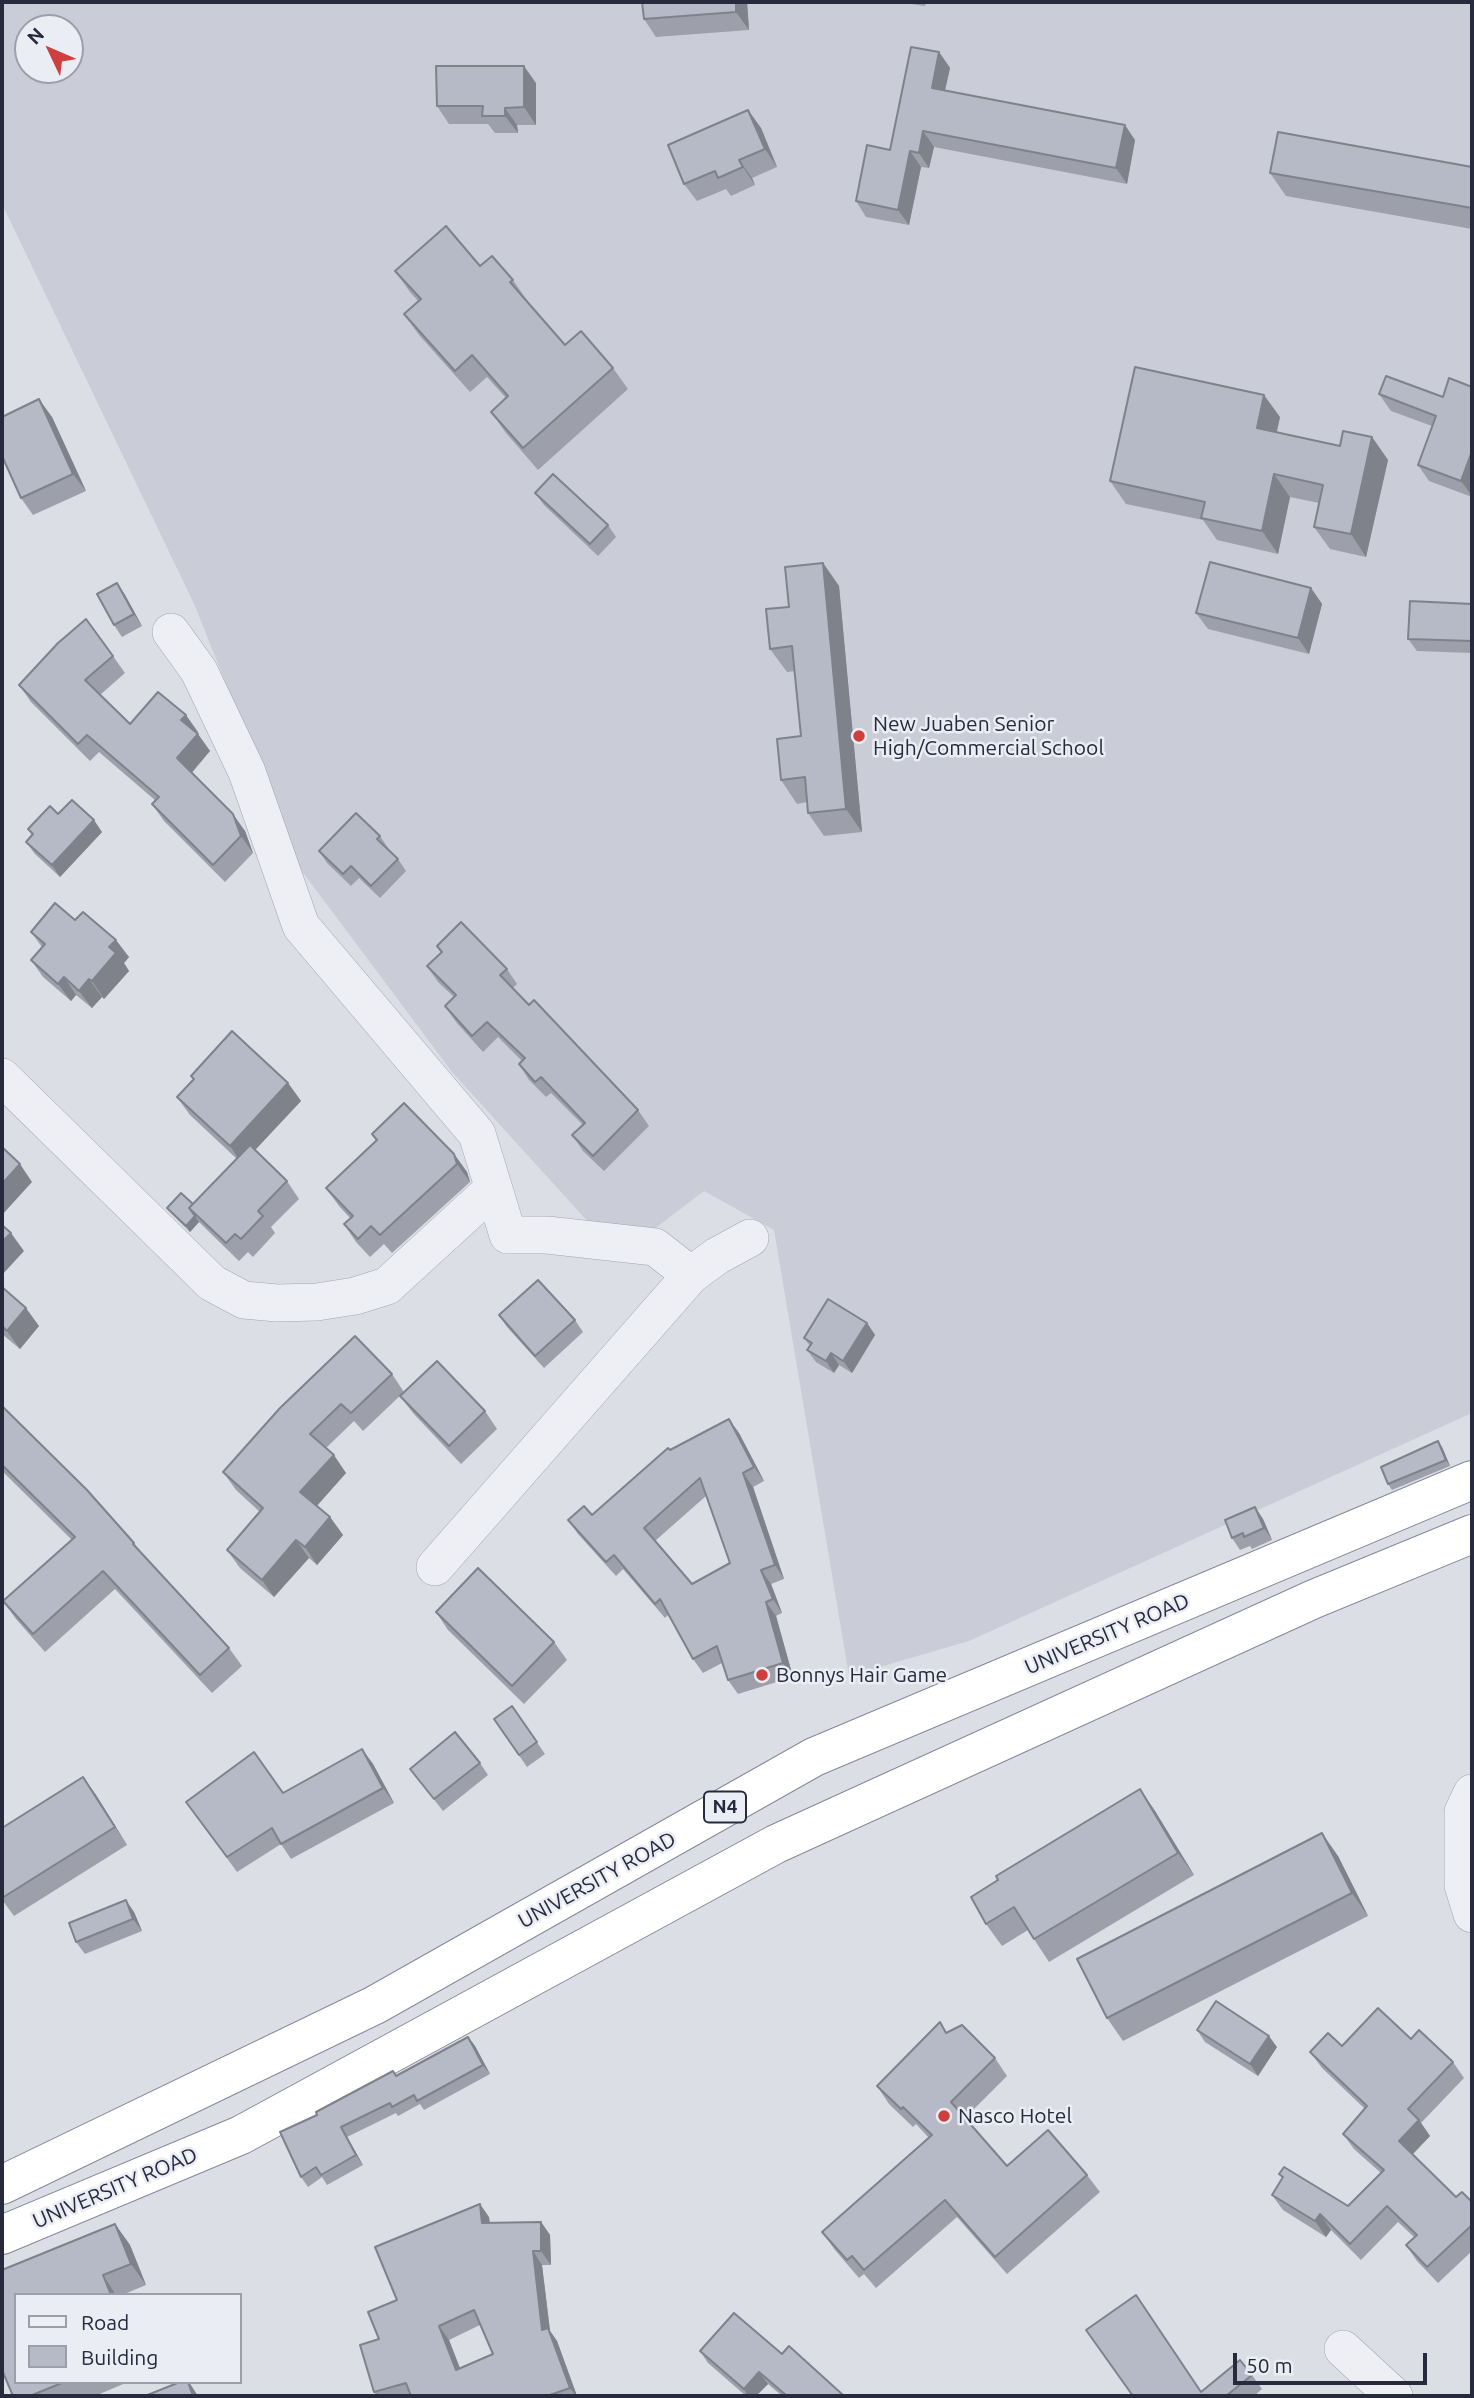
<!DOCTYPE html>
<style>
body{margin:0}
#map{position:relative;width:1474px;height:2398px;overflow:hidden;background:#dcdee6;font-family:Ubuntu,sans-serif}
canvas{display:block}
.frame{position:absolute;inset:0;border:4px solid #262a3c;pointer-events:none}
.legend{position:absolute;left:14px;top:2293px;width:228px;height:91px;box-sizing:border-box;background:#ebedf4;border:2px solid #9c9faa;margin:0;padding:9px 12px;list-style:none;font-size:21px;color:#262a3c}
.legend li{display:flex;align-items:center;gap:14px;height:35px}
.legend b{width:35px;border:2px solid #9c9faa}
.north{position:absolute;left:14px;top:14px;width:70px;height:70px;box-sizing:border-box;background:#ebedf4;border:2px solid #9c9faa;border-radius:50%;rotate:314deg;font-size:19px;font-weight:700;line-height:28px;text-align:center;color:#262a3c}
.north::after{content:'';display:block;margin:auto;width:24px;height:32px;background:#ce3f3e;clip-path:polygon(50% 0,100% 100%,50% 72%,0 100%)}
.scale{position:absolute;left:1233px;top:2353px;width:194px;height:32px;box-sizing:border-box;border:4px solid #262a3c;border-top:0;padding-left:9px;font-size:21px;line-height:24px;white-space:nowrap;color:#262a3c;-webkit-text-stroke:5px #ebedf4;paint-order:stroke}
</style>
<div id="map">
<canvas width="1474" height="2398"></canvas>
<div class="frame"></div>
<ul class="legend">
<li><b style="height:9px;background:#eeeff4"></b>Road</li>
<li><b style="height:19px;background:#b6b9c6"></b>Building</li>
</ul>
<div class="north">N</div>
<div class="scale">50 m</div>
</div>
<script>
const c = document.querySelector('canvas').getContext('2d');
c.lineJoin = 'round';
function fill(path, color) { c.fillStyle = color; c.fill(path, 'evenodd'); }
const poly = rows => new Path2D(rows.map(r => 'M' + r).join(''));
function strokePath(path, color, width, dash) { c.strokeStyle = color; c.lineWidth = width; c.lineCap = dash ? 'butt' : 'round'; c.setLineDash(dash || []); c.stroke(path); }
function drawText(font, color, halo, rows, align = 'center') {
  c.font = font + ' Ubuntu,sans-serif'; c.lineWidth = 5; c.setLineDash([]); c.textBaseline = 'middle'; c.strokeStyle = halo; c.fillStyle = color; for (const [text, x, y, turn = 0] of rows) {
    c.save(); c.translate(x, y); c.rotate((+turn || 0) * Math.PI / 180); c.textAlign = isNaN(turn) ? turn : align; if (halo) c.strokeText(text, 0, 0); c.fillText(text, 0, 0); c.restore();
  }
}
fill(poly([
 [2,2,1472,2,1472,1413,969,1641,849,1676,774,1230,704,1191,619,1256,452,1072,298,866,195,606,2,204],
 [28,28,70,28,70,70,28,70]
]), '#cacdd8');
const minor = poly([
 [171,632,199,671,247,772,301,926,477,1134,508,1235,547,1235,655,1247,691,1275],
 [2,1077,212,1283,244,1300,277,1303,317,1302,355,1296,387,1286,493,1189],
 [435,1567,691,1275,717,1256,750,1238],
 [1472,1793,1463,1812,1463,1885,1472,1914],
 [1343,2349,1394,2396]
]);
const highway = poly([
 [2,2185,375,2005,814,1757,1472,1480],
 [2,2235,241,2135,776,1844,1314,1599,1472,1534]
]);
strokePath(minor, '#a2a4b0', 38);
strokePath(highway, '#83899d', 40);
strokePath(minor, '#eeeff4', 37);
strokePath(highway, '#fff', 38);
fill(poly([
 [747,2,749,30,656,37,644,19],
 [898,2,926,2,925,6],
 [939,52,950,68,945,91,1135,140,1127,184,934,147,929,168,921,167,909,225,866,217,856,201,890,150],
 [536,83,536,125,517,125,518,133,495,133,488,124,449,124,437,106],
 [748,110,761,128,777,167,752,178,755,185,731,196,726,189,697,201,684,184],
 [1472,167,1472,229,1286,196,1270,173],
 [480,266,513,280,528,302,565,345,613,368,628,389,538,470,506,433,491,412,506,398,487,377,470,392,419,335,404,314,418,301,410,292,395,271],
 [1472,387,1472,497,1429,481,1418,465,1432,426,1391,411,1379,394,1443,397],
 [52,417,86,491,33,515,21,498],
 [1280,417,1277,432,1340,446,1372,437,1388,460,1366,557,1330,549,1314,527,1319,503,1290,497,1278,554,1217,540,1203,520,1126,504,1110,481],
 [535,493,608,525,616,537,598,556,544,505],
 [823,563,839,586,862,832,824,836,808,813,807,802,797,804,781,780,801,736,795,671,787,672,770,649,789,607],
 [117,583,125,595,142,626,122,637,114,625],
 [1311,588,1322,604,1309,654,1208,629,1196,613],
 [1472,604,1472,653,1417,651,1408,639],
 [113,656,125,673,100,695,130,724,198,732,197,733,210,751,192,773,245,831,253,853,225,882,164,821,152,804,156,801,99,752,90,761,31,702,19,685],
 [58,814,102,832,60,877,35,854,26,842,32,835,28,829],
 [380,836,388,848,387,849,398,859,406,871,380,898,359,878,351,886,327,863,319,851],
 [75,920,129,957,124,963,129,971,104,999,102,997,92,1008,76,995,71,1001,43,977,31,960,42,947,31,932],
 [437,946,507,969,517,984,513,988,638,1110,649,1126,604,1171,583,1151,572,1135,583,1125,551,1093,546,1097,529,1080,519,1064,522,1061,498,1037,483,1052,456,1022,445,1006,454,997,438,982,427,966,441,953],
 [191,1076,288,1083,301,1101,255,1150,287,1181,299,1199,271,1227,275,1233,253,1257,248,1252,239,1261,199,1222,190,1232,172,1214,167,1208,193,1204,237,1159,190,1115,177,1097,194,1080],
 [372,1134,454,1154,467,1172,470,1182,392,1253,384,1244,370,1257,356,1242,344,1224,350,1218,339,1206,326,1188,376,1140],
 [2,1287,39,1326,20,1349,2,1334],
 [499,1315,575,1320,583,1332,544,1368,507,1327],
 [867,1323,875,1335,852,1373,839,1365,834,1373,816,1362,807,1350,810,1346,804,1338],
 [392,1374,404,1392,363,1431,354,1421,326,1448,346,1473,317,1506,330,1517,343,1535,317,1565,309,1558,274,1597,240,1568,227,1550,260,1512,236,1490,223,1472],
 [400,1396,485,1411,497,1429,461,1464,413,1413],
 [2,1406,134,1543,143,1556,229,1648,242,1666,212,1693,115,1589,45,1652,16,1619,3,1601,72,1540,2,1471],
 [739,1433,764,1481,753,1487,784,1579,771,1584,782,1613,776,1616,793,1677,738,1694,728,1680,722,1663,703,1673,693,1659,669,1614,665,1618,623,1569,616,1576,578,1534,568,1520,592,1515,670,1450],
 [706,1496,730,1563,692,1584,655,1541],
 [1442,1447,1450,1466,1392,1490,1388,1484],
 [1255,1507,1263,1519,1272,1540,1252,1549,1250,1546,1240,1550,1232,1538],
 [436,1612,554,1642,567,1660,524,1704,448,1630],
 [512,1706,545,1754,527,1767,494,1719],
 [362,1749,373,1764,394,1803,291,1859,281,1844,237,1872,186,1802,283,1793],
 [480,1763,488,1775,443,1811,410,1769],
 [83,1777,96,1795,127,1845,14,1916,3,1901,2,1902,2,1828],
 [1140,1789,1155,1811,1194,1875,1049,1962,1028,1930,1002,1946,986,1924,998,1880],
 [1338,1856,1368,1916,1123,2041,1107,2018],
 [134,1912,142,1931,85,1954,76,1942],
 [1197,2030,1277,2047,1258,2076,1205,2042],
 [947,2033,995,2058,1007,2076,965,2118,1007,2166,1087,2175,1100,2192,1007,2274,957,2217,876,2288,864,2274,859,2278,835,2250,822,2232,929,2138,916,2124,913,2127,889,2104,877,2086],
 [468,2037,475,2046,490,2074,424,2110,420,2104,398,2116,396,2113,347,2137,363,2165,327,2185,322,2177,308,2187,301,2177,317,2115,393,2071,397,2076],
 [1411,2039,1453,2062,1464,2078,1421,2123,1430,2136,1413,2154,1456,2197,1472,2202,1472,2251,1438,2283,1417,2261,1406,2245,1414,2237,1398,2222,1361,2260,1331,2230,1326,2237,1283,2210,1272,2195,1282,2178,1279,2174,1348,2206,1381,2173,1354,2149,1343,2134,1365,2109,1322,2068,1310,2052,1342,2046],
 [489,2217,490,2223,541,2222,550,2235,551,2265,542,2265,550,2331,557,2341,577,2396,377,2396,374,2392,379,2339,397,2300],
 [480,2325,493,2354,460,2368,449,2340],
 [115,2224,130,2245,146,2285,122,2295,16,2295,16,2382,128,2382,95,2396,13,2396,2,2370,2,2270],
 [700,2351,782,2354,844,2396,782,2396,768,2384,756,2396,746,2396,708,2363],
 [1252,2375,1262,2389,1254,2396,1133,2396,1201,2391]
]), '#9d9faa');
fill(poly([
 [736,2,747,2,749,30,736,12],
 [939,52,950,68,942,103,932,88],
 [524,66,536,83,536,125,524,107],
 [505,108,517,125,518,133,505,116],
 [748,110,761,128,777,167,765,149],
 [1125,125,1135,140,1127,184,1116,168],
 [923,131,934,147,929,168,919,153],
 [910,151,921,167,909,225,898,210],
 [739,160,752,178,755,185,743,167],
 [1264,395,1280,417,1272,451,1257,428],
 [39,399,52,417,86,491,73,474],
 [1372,437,1388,460,1366,557,1351,534],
 [1472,451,1472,496,1461,481],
 [1274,474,1290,497,1278,554,1262,531],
 [823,563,839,586,862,832,846,809],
 [117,583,125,595,142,626,134,614],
 [1311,588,1322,604,1309,654,1298,638],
 [186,715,198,732,193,737,181,720],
 [198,734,210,751,189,775,177,758],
 [233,814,245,831,253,853,241,836],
 [94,820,102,832,60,877,52,865],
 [116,940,129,957,124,963,129,971,104,999,92,981,109,947],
 [64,977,76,995,71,1001,58,984],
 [89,979,102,997,92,1008,79,991],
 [288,1083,301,1101,242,1164,230,1146],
 [454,1154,467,1172,470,1182,457,1164],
 [20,1164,32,1182,2,1215,2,1184],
 [195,1216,199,1222,190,1232,186,1226],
 [11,1233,24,1251,2,1275,2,1242],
 [26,1308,39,1326,20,1349,7,1331],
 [867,1323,875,1335,852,1373,843,1361],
 [831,1353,839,1365,834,1373,826,1361],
 [729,1419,739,1433,764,1481,754,1467],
 [1438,1441,1442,1447,1450,1466,1446,1460],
 [334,1455,346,1473,313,1510,300,1492],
 [743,1473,753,1487,784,1579,775,1565],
 [1255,1507,1263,1519,1272,1540,1264,1528],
 [330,1517,343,1535,317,1565,305,1547],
 [296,1540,309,1558,274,1597,262,1580],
 [761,1570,771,1584,782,1613,773,1599],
 [766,1602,776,1616,793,1677,783,1663],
 [362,1749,373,1764,394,1803,383,1788],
 [83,1777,96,1795,127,1845,115,1827],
 [1140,1789,1155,1811,1194,1875,1178,1853],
 [1322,1833,1338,1856,1368,1916,1352,1893],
 [126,1900,134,1912,142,1931,133,1919],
 [1269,2036,1277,2047,1258,2076,1250,2064],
 [468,2037,475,2046,490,2074,483,2065],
 [1419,2120,1430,2136,1410,2157,1399,2141],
 [341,2127,347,2137,363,2165,356,2155],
 [480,2204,489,2217,491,2237,482,2223],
 [1320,2214,1331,2230,1326,2237,1315,2221],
 [541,2222,550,2235,551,2265,541,2251],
 [115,2224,130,2245,146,2285,131,2264],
 [533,2251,542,2265,550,2331,557,2341,577,2396,576,2396,570,2388,542,2330],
 [103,2275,116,2295,111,2295],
 [439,2326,449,2340,466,2384,456,2370],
 [759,2372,768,2384,756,2396,748,2396,744,2389],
 [188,2382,189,2382,198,2396,193,2396]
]), '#7f828b');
const building = poly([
 [642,2,736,2,736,12,644,19,642,2],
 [911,47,939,52,932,88,1125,125,1116,168,923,131,919,153,910,151,898,210,856,201,867,145,890,150,911,47],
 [436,66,524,66,524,107,505,108,505,116,482,116,483,106,437,106,436,66],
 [748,110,765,149,739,160,743,167,718,178,715,171,684,184,668,145,748,110],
 [1278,132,1472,167,1472,208,1270,173,1278,132],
 [446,226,480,266,492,256,513,280,510,282,565,345,581,331,613,368,523,448,491,412,508,396,472,355,455,371,404,314,421,299,395,271,446,226],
 [1135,367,1264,395,1257,428,1340,446,1343,431,1372,437,1351,534,1314,527,1323,485,1274,474,1262,531,1201,518,1205,502,1110,481,1135,367],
 [1386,376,1443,397,1449,378,1472,387,1472,451,1461,481,1418,465,1436,416,1379,394,1386,376],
 [39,399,73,474,21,498,2,456,2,417,39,399],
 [553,474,608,525,590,544,535,493,553,474],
 [1210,562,1311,588,1298,638,1196,613,1210,562],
 [823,563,846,809,808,813,805,777,781,780,777,739,801,736,792,646,770,649,766,609,789,607,785,567,823,563],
 [117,583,134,614,114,625,97,594,117,583],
 [1410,601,1472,604,1472,641,1408,639,1410,601],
 [86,619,113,656,85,680,130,724,158,692,186,715,181,720,198,734,177,758,233,814,241,836,213,865,152,804,159,797,87,735,78,744,19,685,58,643,86,619],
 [72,800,94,820,52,865,26,842,33,834,28,829,50,806,58,814,72,800],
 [356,813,380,836,377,839,398,859,371,886,351,866,343,874,319,851,356,813],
 [55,903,75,920,83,912,116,940,109,947,116,953,92,981,89,979,79,991,64,977,58,984,31,960,45,944,31,932,55,903],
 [461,922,507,969,500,975,529,1005,534,1000,638,1110,593,1156,572,1135,585,1123,541,1077,535,1082,519,1064,525,1058,487,1022,472,1036,445,1006,456,995,427,966,442,952,437,946,461,922],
 [232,1031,288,1083,230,1146,177,1097,194,1079,191,1076,232,1031],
 [404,1103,454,1154,457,1164,380,1235,371,1226,358,1239,344,1224,353,1216,326,1188,377,1140,372,1134,404,1103],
 [250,1145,287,1181,258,1211,263,1216,241,1239,235,1234,226,1243,189,1208,250,1145],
 [2,1147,20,1164,2,1184,2,1147],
 [181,1193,193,1204,189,1208,195,1216,186,1226,167,1208,181,1193],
 [2,1225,11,1233,2,1242,2,1225],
 [538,1280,575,1320,535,1356,499,1315,538,1280],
 [2,1287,26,1308,7,1331,2,1326,2,1287],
 [828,1299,867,1323,843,1361,831,1353,826,1361,807,1350,812,1343,804,1338,828,1299],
 [355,1336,392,1374,351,1413,341,1404,310,1434,334,1455,300,1492,330,1517,305,1547,296,1540,262,1580,227,1550,263,1508,223,1472,280,1408,355,1336],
 [437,1361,485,1411,449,1446,400,1396,437,1361],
 [2,1406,87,1490,134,1543,133,1544,229,1648,200,1675,103,1571,33,1634,3,1601,75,1537,2,1465,2,1406],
 [729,1419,754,1467,743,1473,775,1565,761,1570,773,1599,766,1602,783,1663,728,1680,717,1646,693,1659,660,1599,655,1604,614,1555,606,1562,568,1520,584,1506,592,1515,668,1448,670,1450,729,1419],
 [700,1478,730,1563,692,1584,644,1528,700,1478],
 [1438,1441,1446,1460,1388,1484,1381,1467,1438,1441],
 [1255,1507,1264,1528,1244,1537,1243,1533,1232,1538,1225,1520,1255,1507],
 [478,1568,554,1642,512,1686,436,1612,478,1568],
 [512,1706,537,1742,519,1755,494,1719,512,1706],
 [455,1732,480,1763,434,1799,410,1769,455,1732],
 [362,1749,383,1788,281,1844,272,1828,227,1857,186,1802,254,1752,283,1793,362,1749],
 [83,1777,115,1827,2,1898,2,1828,83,1777],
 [1140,1789,1178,1853,1034,1939,1014,1907,986,1924,971,1897,998,1880,996,1876,1140,1789],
 [1322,1833,1352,1893,1107,2018,1077,1959,1322,1833],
 [126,1900,133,1919,76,1942,69,1923,126,1900],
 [1216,2001,1269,2036,1250,2064,1197,2030,1216,2001],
 [1378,2008,1411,2039,1419,2030,1453,2062,1408,2109,1419,2120,1399,2141,1456,2197,1462,2192,1472,2202,1472,2225,1427,2267,1406,2245,1417,2235,1387,2206,1350,2244,1320,2214,1315,2221,1272,2195,1283,2177,1279,2174,1284,2167,1348,2206,1384,2170,1343,2134,1367,2106,1310,2052,1328,2033,1342,2046,1378,2008],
 [940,2022,946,2033,962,2025,995,2058,951,2102,1007,2166,1048,2130,1087,2175,995,2257,945,2200,864,2270,852,2256,847,2260,822,2232,932,2135,903,2107,901,2109,877,2086,940,2022],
 [468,2037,483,2065,417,2101,414,2095,392,2107,390,2103,341,2127,356,2155,321,2175,316,2167,301,2177,280,2132,317,2115,316,2112,393,2071,396,2076,468,2037],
 [480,2204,482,2223,541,2222,541,2251,533,2251,542,2330,548,2328,570,2388,547,2396,411,2396,406,2383,374,2392,360,2345,379,2339,368,2312,397,2300,375,2247,480,2204],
 [474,2310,493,2354,456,2370,439,2326,474,2310],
 [115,2224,131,2264,103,2275,111,2295,16,2295,16,2382,64,2382,30,2396,13,2396,2,2370,2,2270,115,2224],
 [1136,2295,1201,2392,1240,2360,1252,2375,1226,2396,1133,2396,1086,2330,1136,2295],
 [734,2313,782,2354,789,2346,843,2395,841,2396,787,2396,759,2372,744,2389,700,2351,734,2313],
 [180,2382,188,2382,193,2396,145,2396,180,2382]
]);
fill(building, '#b6b9c6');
strokePath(building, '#7f828b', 2);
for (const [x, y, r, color] of [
 [859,736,7,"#ce3f3e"],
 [762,1675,7,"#ce3f3e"],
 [944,2116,7,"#ce3f3e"]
]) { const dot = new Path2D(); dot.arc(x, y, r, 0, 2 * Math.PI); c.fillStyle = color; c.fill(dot); strokePath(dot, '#ebedf4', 2.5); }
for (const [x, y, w] of [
 [725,1807,42]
]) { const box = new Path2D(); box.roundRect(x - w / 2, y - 15.5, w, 31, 5); c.fillStyle = '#ebedf4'; c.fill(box); strokePath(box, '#262a3c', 2); }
drawText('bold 19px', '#262a3c', null, [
 ["N4",725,1807]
]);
drawText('21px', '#262a3c', '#ebedf4', [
 ["New Juaben Senior",873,724],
 ["High/Commercial School",873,748],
 ["Bonnys Hair Game",776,1675],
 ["Nasco Hotel",958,2116]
], 'left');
drawText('21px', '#262a3c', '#ebedf4', [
 ["UNIVERSITY ROAD",1107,1634,-23],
 ["UNIVERSITY ROAD",597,1880,-29],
 ["UNIVERSITY ROAD",115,2188,-23]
]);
</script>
